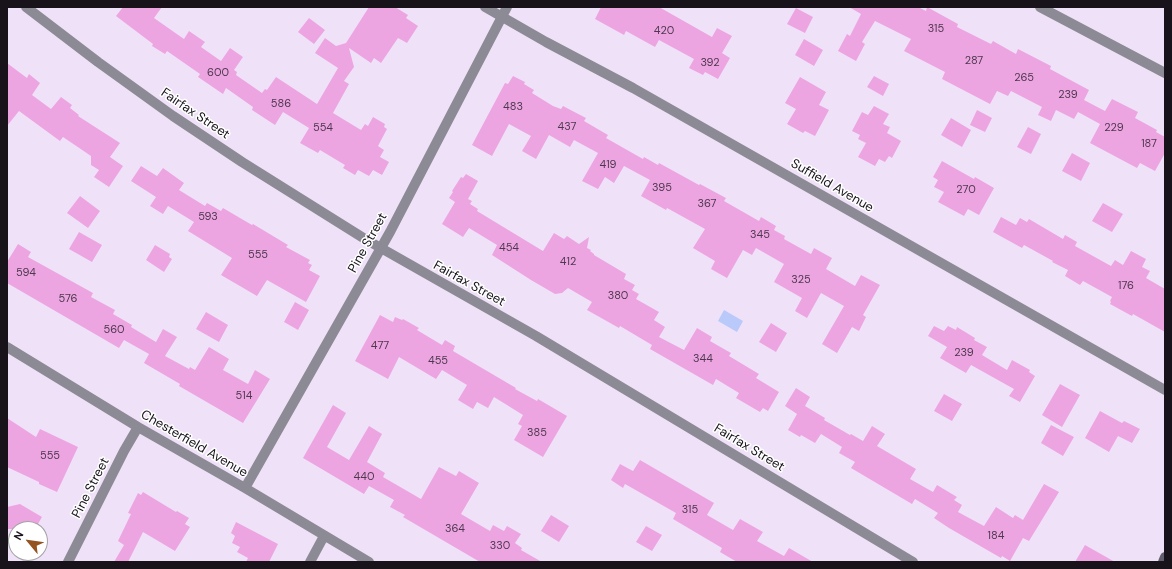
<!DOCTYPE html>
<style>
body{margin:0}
#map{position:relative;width:1172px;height:569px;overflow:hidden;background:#efe2f8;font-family:"DM Sans",sans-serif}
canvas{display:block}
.frame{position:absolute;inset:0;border:8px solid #18131b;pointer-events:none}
.north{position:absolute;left:8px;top:521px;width:40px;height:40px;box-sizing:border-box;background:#fff;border:1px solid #a3a1a4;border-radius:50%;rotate:299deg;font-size:11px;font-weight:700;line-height:16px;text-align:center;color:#18131b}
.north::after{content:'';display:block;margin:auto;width:14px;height:18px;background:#965322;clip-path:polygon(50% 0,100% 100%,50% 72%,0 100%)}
</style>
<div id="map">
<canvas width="1172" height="569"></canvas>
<div class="frame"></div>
<div class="north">N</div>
</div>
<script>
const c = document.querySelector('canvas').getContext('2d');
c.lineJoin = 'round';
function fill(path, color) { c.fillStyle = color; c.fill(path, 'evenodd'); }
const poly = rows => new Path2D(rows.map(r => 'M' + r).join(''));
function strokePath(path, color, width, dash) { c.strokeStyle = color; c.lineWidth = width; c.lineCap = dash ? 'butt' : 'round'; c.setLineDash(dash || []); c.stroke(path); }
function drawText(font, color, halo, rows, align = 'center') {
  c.font = font + ' "DM Sans",sans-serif'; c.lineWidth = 3; c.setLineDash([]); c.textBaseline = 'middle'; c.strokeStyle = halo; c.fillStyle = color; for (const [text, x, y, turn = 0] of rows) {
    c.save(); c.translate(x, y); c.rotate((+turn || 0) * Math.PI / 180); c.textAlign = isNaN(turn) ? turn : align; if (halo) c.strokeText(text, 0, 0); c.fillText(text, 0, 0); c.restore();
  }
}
fill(poly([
 [724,310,743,321,737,332,718,321]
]), '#b9c9f9');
fill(poly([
 [123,7,162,7,154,18,184,39,189,31,205,42,201,47,221,61,230,48,243,57,234,70,237,72,236,75,262,93,265,89,267,90,276,77,317,104,338,68,315,53,325,38,336,46,346,43,369,7,395,7,408,15,406,18,418,26,407,43,398,38,381,63,374,58,371,63,349,48,354,67,344,81,349,84,333,113,361,130,365,124,368,126,373,117,385,124,384,127,387,129,378,146,384,150,380,157,389,162,382,175,373,170,369,176,358,170,355,175,343,168,345,165,320,150,318,153,300,143,309,128,283,112,275,125,252,110,253,107,226,88,223,94,198,77,200,74,167,51,165,54,152,46,153,44,116,16],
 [601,7,659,7,712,37,717,28,732,36,722,53,730,58,718,79,705,72,703,75,689,68,694,59,659,40,655,47,626,31,624,35,595,19],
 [849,7,918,7,926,11,927,7,958,24,957,27,991,44,993,41,1016,54,1018,49,1051,66,1050,69,1089,90,1084,100,1105,111,1112,99,1138,112,1135,118,1157,130,1156,132,1165,137,1165,153,1155,171,1140,163,1137,168,1090,143,1100,124,1078,112,1074,119,1056,110,1051,121,1038,115,1042,107,1011,91,1008,96,997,91,990,104,942,79,945,72,904,51,911,39,875,21,862,42,865,44,856,61,838,51,847,34,850,36,861,14],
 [796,8,813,17,805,33,787,24],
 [309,18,325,30,314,44,298,32],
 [804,39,823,50,814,66,795,55],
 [7,63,27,78,29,74,40,83,32,95,51,109,61,97,72,105,70,108,79,115,78,116,120,143,110,157,123,166,109,187,94,177,99,170,91,165,91,156,63,137,60,141,19,111,7,126],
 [513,76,525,82,524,84,534,90,532,93,553,106,561,109,563,106,586,118,584,121,608,135,606,138,643,159,644,157,658,165,659,163,699,185,700,184,726,198,724,201,759,221,761,217,776,226,774,230,785,236,784,239,811,254,814,248,832,258,826,269,855,286,861,275,880,285,863,315,866,317,859,331,852,327,837,353,822,344,844,306,821,293,807,318,795,311,802,298,774,282,784,264,756,248,752,255,743,250,727,278,711,269,715,261,693,248,705,229,667,208,666,210,641,196,650,180,624,166,614,183,605,177,598,189,582,181,598,153,574,140,570,147,549,135,536,159,522,151,531,136,509,124,492,156,472,145,505,83,508,84],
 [874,76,889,84,883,96,867,87],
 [800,77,826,92,819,105,829,110,815,136,805,131,803,133,787,124,796,109,785,103],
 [874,106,889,114,883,124,890,127,887,133,901,141,892,158,889,156,885,162,879,159,875,166,858,157,866,143,858,139,860,135,852,131,862,112,868,115],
 [977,110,992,118,985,132,970,125],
 [951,118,971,130,962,147,941,135],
 [1028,127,1041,134,1031,154,1017,147],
 [1072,153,1090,163,1081,181,1062,171],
 [942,161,974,179,975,177,994,188,979,215,968,209,964,216,938,202,944,192,934,187,938,180,933,177],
 [141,166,157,176,163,168,184,183,179,190,205,206,207,203,221,211,223,208,252,225,253,224,288,245,286,247,310,260,308,263,312,265,309,270,320,276,306,302,267,280,257,296,221,275,232,258,188,231,194,222,168,206,163,214,150,206,156,197,131,181],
 [466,174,478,181,468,199,472,201,470,204,478,209,477,211,543,251,554,233,564,239,567,236,579,244,589,237,587,248,591,250,590,251,594,254,594,255,626,274,624,279,635,285,632,290,639,294,636,299,659,312,654,320,665,327,659,337,684,350,697,328,712,337,710,341,731,353,729,356,759,374,756,378,779,392,768,411,763,408,760,412,736,398,739,393,716,379,713,385,650,349,652,345,620,326,619,328,587,310,592,302,568,288,562,293,555,294,531,280,492,255,497,245,469,228,463,237,442,224,455,202,449,198,453,192,452,191,461,177,463,178],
 [80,196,100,211,88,228,67,213],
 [1103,203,1123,214,1112,232,1092,221],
 [1001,217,1016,225,1020,218,1027,222,1029,219,1063,239,1065,235,1077,242,1075,246,1111,266,1115,260,1123,265,1131,251,1146,259,1142,267,1150,271,1146,278,1165,289,1165,332,1133,314,1132,316,1110,304,1111,302,1110,301,1112,297,1083,281,1080,285,1065,276,1068,270,1052,262,1053,261,1024,245,1022,248,993,232],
 [79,232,102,245,92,262,69,249],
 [18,244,31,252,28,257,93,293,91,297,115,310,113,314,132,325,131,327,156,342,163,329,177,337,165,356,189,369,190,367,195,370,209,347,229,359,223,370,248,384,255,370,270,379,243,423,179,386,180,384,144,363,149,354,124,340,119,348,7,283,7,262],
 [155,245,170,254,169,257,172,259,164,272,146,260],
 [295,302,309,310,298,330,284,322],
 [206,312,228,325,219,342,196,329],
 [380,315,393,322,395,317,402,320,403,319,419,328,417,330,442,345,445,340,455,346,453,351,516,388,515,389,537,401,538,399,567,416,543,457,514,440,522,426,518,424,523,415,494,397,488,408,477,402,473,409,458,400,467,385,442,370,436,379,399,357,388,379,355,361],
 [771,323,787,333,776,352,759,342],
 [934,326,944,331,948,326,956,330,957,327,975,338,974,340,987,347,982,355,1007,370,1012,360,1030,370,1029,372,1035,376,1020,402,1009,396,1014,389,971,365,966,373,940,358,947,347,928,336],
 [1060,384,1080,395,1062,427,1042,415],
 [796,388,810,397,805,406,825,418,824,420,850,435,851,434,863,441,872,426,885,434,877,446,916,469,910,479,933,492,937,485,957,497,954,500,962,505,958,512,984,526,996,507,1013,518,1015,515,1023,520,1044,484,1059,492,1029,541,1023,538,1010,561,1002,556,1001,558,949,528,934,518,938,513,915,499,912,504,851,468,855,462,839,453,842,447,821,434,815,443,801,435,800,437,788,430,797,414,785,406],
 [944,394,962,404,952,421,934,411],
 [333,405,346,413,327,447,349,460,369,426,382,434,367,462,385,473,383,477,421,499,439,467,456,476,459,471,479,483,461,514,490,531,493,525,504,531,507,526,521,534,515,543,522,548,521,550,542,562,480,562,403,517,405,515,390,507,394,500,369,486,364,494,303,458],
 [1100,411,1122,423,1124,421,1140,429,1132,443,1118,436,1109,452,1085,438],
 [7,418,36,437,40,429,78,447,57,492,39,484,39,482,7,467],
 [1051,425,1074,437,1063,456,1041,443],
 [640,460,714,503,707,515,733,530,740,519,763,532,757,541,784,556,789,548,813,562,737,562,720,552,722,548,673,519,676,513,625,484,623,488,611,480,620,464,633,471],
 [143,492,176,512,177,511,189,518,185,524,190,527,175,551,143,532,128,562,114,562,124,545,118,541,131,514,128,513,138,493,141,495],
 [20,504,42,517,35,529,7,529,7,507],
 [551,515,569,526,559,542,541,531],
 [236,522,278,544,269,562,246,562,248,558,237,552,240,547,232,543,235,536,231,533],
 [646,526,662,535,652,551,636,542],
 [1085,545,1115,562,1075,562]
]), '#eda5e2');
strokePath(poly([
 [26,7,98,62,173,116,242,162,365,239,536,336,913,562],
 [485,7,546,42,633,88,1165,390],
 [1040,7,1165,73],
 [7,347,138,427,245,488,369,562],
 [245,488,390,232,507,7],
 [68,562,124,451,138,427],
 [310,562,324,536]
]), '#8c8b95', 10);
strokePath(poly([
 [1163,562,1165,557]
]), '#615f6d', 10);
drawText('11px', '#4d384d', null, [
 ["315",936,29],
 ["420",664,31],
 ["287",974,61],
 ["392",710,63],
 ["600",218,73],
 ["265",1024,78],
 ["239",1068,95],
 ["586",281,104],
 ["483",513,107],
 ["437",567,127],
 ["554",323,128],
 ["229",1114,128],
 ["187",1149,144],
 ["419",608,165],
 ["395",662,188],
 ["270",966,190],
 ["367",707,204],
 ["593",208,217],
 ["345",760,235],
 ["454",509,248],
 ["555",258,255],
 ["412",568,262],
 ["594",26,273],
 ["325",801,280],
 ["176",1126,286],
 ["380",618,296],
 ["576",68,299],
 ["560",114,330],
 ["477",380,346],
 ["239",964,353],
 ["344",703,359],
 ["455",438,361],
 ["514",244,396],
 ["385",537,433],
 ["555",50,456],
 ["440",364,477],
 ["315",690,510],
 ["364",455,529],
 ["184",996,536],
 ["330",500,546]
]);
drawText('13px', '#18131b', '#fff', [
 ["Fairfax Street",195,114,34],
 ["Suffield Avenue",832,186,30],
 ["Pine Street",368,243,-61],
 ["Fairfax Street",469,284,29],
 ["Chesterfield Avenue",194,444,30],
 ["Fairfax Street",749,448,31],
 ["Pine Street",91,488,-63]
]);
</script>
